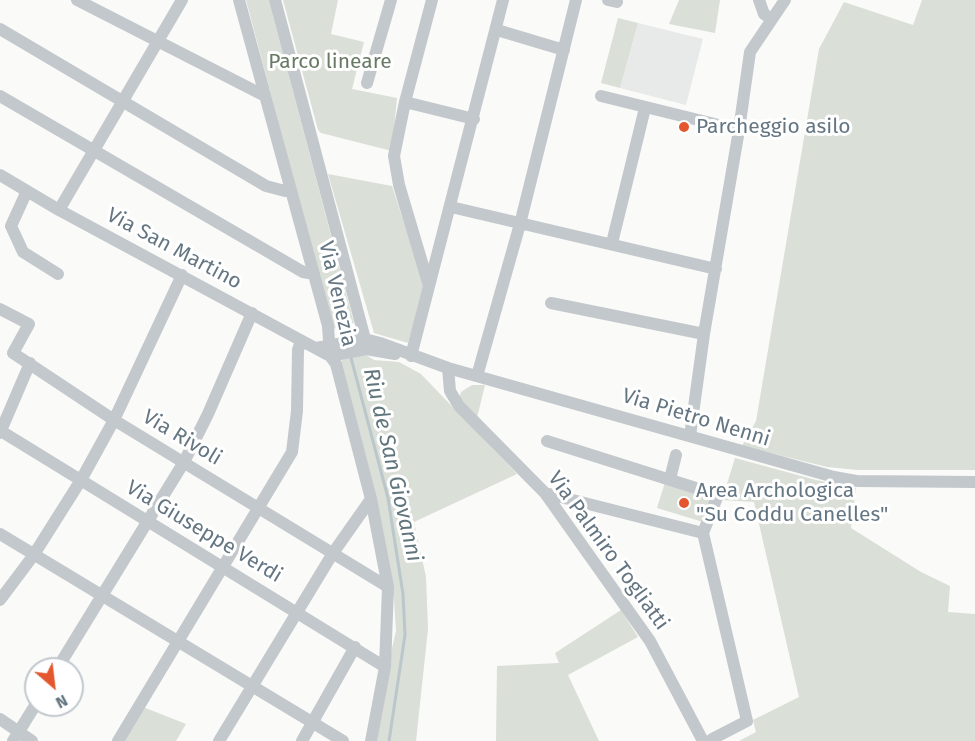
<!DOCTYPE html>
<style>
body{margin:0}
#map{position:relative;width:975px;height:741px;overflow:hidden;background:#fafaf8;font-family:"Fira Sans",sans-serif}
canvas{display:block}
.north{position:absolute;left:24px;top:657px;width:60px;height:60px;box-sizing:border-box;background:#fff;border:2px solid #c1c8cd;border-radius:50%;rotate:152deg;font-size:16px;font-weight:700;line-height:24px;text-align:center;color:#657683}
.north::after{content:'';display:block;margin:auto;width:21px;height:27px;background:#e4572e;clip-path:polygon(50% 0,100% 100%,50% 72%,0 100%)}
</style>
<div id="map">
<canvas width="975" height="741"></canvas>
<div class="north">N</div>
</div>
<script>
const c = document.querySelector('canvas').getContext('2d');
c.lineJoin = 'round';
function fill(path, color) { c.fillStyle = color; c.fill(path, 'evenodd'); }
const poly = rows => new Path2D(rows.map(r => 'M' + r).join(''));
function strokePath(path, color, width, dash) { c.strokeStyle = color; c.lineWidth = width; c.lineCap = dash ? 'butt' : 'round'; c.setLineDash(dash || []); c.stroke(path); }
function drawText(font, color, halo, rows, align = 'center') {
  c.font = font + ' "Fira Sans",sans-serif'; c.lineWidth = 6; c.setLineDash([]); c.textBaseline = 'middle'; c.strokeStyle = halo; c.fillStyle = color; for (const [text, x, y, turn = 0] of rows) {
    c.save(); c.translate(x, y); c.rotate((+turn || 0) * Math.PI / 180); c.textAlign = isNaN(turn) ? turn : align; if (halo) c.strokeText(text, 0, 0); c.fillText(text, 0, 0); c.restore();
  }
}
fill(poly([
 [638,23,703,39,686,105,620,88]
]), '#e8e9e9');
fill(poly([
 [246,0,269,0,354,323,333,329,332,325],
 [283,0,338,0,331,34,364,42,352,89,397,98,392,151,321,133,318,130],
 [679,0,720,0,715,33,669,24],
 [922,0,975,0,975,470,858,470,827,467,742,446,756,421,819,49,844,2,913,25],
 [618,18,638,23,620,88,601,83],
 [328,174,392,186,425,287,408,343,374,333],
 [365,354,374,360,399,362,421,374,517,474,414,522,426,577,428,629,416,741,377,741,385,679,396,631,394,600,340,364,342,360],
 [472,385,485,385,477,418,459,400,461,392],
 [735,458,816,480,856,488,851,528,921,572,950,586,948,612,975,614,975,741,739,741,756,732,753,720,799,697,754,502,722,500],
 [665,482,712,497,703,522,657,508],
 [621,610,638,637,568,675,599,741,496,741,497,666,559,663,555,653],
 [143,707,186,724,176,741,122,741]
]), '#dadfd7');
strokePath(poly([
 [350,354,388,498,403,594,405,635,389,741]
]), '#bbc7cb', 3);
strokePath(poly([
 [77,0,263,95],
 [239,0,328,326,330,356,336,364,371,499,388,587,385,667,371,741],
 [275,0,365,339],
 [608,0,617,2],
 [759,0,764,14,770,18],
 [0,29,266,186,285,191,291,190],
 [497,30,564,50],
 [367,83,391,0],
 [0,96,303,272,314,274],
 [601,96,739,130],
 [405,102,474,119],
 [0,175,59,210,330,356,366,349,395,354],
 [27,191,11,226,23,252,58,274],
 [451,207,716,269],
 [59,210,182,0],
 [612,243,645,108],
 [429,286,399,185,394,156,405,102,432,0],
 [551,303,704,334],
 [0,309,29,324,13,353,114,420,388,587],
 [316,348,365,339,380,343,448,368,834,477,856,481,975,482],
 [411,356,503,0],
 [448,368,450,391,459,406,545,493,650,641,703,741],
 [477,376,520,224,576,0],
 [1,431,385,667],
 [0,433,30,363],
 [690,436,704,334,739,130,750,52,785,0],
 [547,441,718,495,703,533],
 [670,479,676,455],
 [545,493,703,533,747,721,712,739],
 [0,534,343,741],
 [0,600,33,556,81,480,114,420,182,275],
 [57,669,184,462,208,414,252,313],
 [0,719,32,741],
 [13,741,36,704],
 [118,741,292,452,297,411,298,350,301,341],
 [219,741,333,553,371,499],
 [302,741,355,647]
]), '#c3c8cc', 12);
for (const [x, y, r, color] of [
 [684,127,6,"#e4572e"],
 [684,503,6,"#e4572e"]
]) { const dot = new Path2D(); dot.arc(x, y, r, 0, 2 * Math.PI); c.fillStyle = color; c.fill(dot); strokePath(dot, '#fff', 2); }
drawText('21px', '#687a64', '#fff', [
 ["Parco lineare",330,62]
]);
drawText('21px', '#657683', '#fff', [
 ["Parcheggio asilo",696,127],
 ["Area Archologica",696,491],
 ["\"Su Coddu Canelles\"",696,515]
], 'left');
drawText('21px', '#657683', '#fff', [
 ["Via San Martino",174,249,28],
 ["Via Venezia",337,294,77],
 ["Via Pietro Nenni",696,418,17],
 ["Via Rivoli",182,438,31],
 ["Via Giuseppe Verdi",204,532,31],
 ["Via Palmiro Togliatti",608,551,54]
]);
drawText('italic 22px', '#60757c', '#fff', [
 ["Riu de San Giovanni",392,465,77]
]);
</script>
